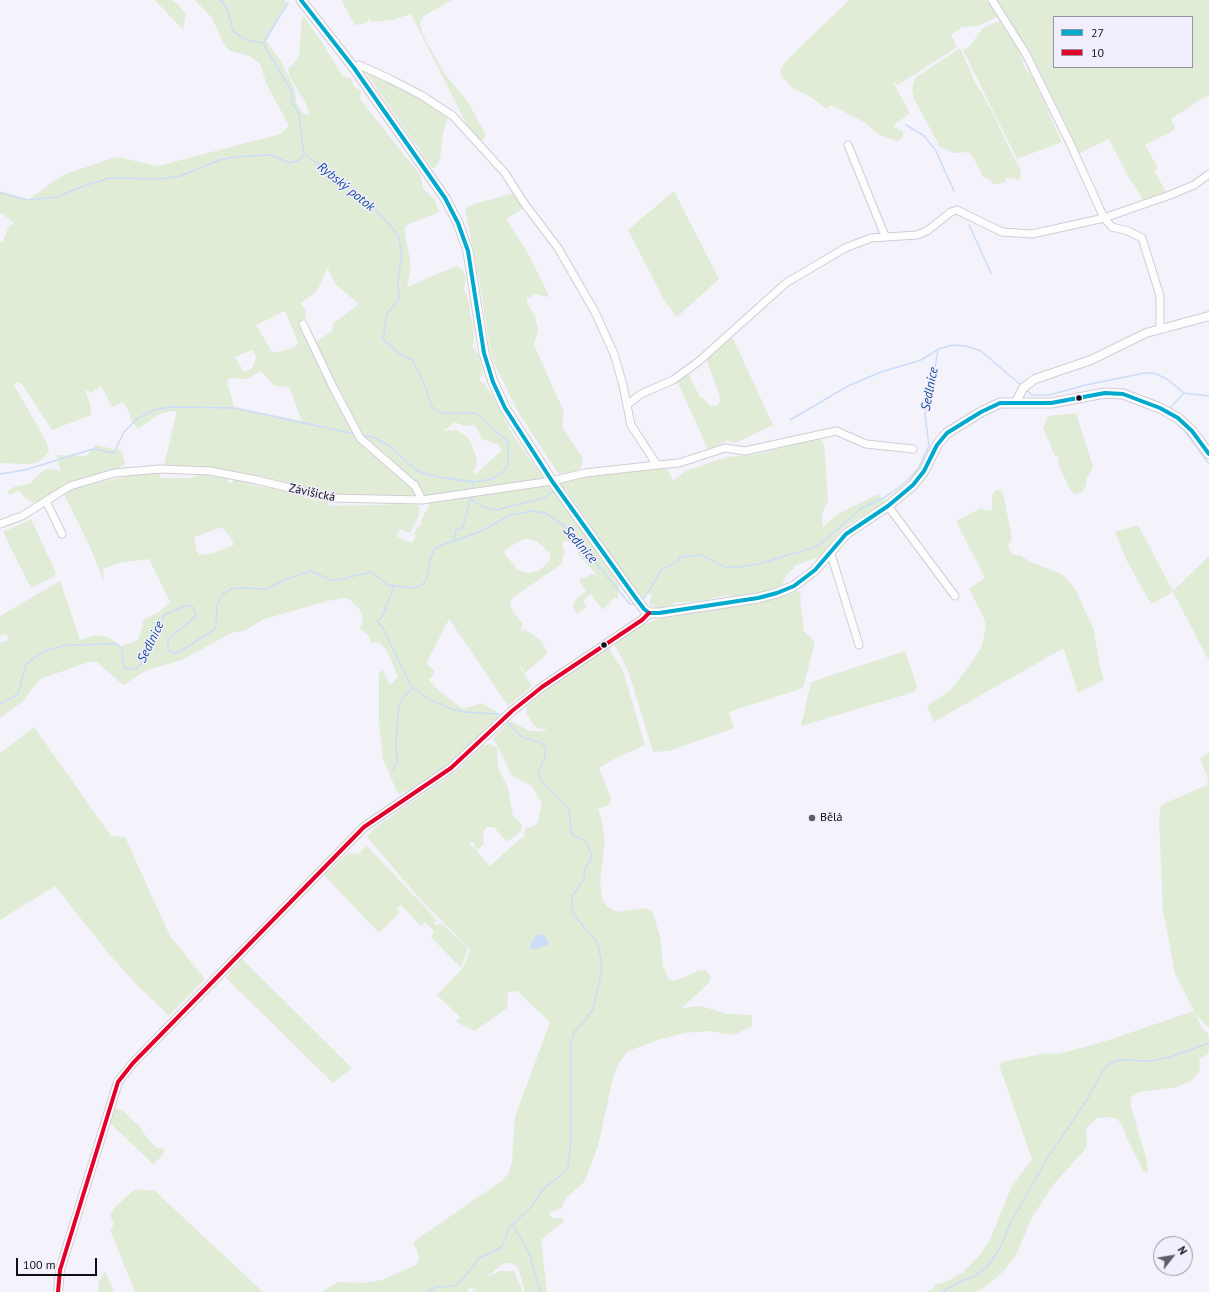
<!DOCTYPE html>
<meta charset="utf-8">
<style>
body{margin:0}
#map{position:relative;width:1209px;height:1292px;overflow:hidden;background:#f4f2fa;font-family:"PT Sans",sans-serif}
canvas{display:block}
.legend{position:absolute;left:1053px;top:16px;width:140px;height:52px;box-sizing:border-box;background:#f2eefe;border:1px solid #9895a0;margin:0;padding:5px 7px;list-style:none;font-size:12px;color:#100f14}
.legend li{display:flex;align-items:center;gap:8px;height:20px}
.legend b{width:20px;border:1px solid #9895a0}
.north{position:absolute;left:1153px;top:1236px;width:40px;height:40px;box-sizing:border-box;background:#f2eefe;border:1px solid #9895a0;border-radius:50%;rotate:59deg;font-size:11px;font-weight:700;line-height:16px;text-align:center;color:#100f14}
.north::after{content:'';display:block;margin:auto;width:14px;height:18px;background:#605e64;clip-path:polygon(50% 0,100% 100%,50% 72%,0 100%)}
.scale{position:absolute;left:16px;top:1258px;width:81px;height:18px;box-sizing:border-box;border:2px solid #100f14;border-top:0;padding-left:5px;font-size:12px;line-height:14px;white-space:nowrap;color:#100f14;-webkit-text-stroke:3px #f2eefe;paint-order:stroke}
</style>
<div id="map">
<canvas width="1209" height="1292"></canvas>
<ul class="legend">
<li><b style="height:5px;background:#00a9ce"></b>27</li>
<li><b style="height:5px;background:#e4002b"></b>10</li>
</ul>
<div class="north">N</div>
<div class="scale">100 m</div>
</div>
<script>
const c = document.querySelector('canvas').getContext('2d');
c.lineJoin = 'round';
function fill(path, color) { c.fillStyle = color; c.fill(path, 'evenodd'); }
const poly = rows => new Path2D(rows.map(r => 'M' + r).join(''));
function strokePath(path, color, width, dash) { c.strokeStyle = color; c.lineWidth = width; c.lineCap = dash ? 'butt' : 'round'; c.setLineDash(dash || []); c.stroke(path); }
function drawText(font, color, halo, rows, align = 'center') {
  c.font = font + ' "PT Sans",sans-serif'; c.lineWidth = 3; c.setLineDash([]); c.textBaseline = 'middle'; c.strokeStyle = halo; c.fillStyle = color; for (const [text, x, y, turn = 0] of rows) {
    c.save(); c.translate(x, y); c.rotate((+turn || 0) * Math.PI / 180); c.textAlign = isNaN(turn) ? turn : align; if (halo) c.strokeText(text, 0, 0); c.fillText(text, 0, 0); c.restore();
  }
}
fill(poly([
 [155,0,172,0,177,4,186,14,183,30],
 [195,0,284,0,287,3,266,40,282,63,295,90,296,102,302,113,309,115,306,104,289,75,288,69,296,61,299,55,302,17,305,18,320,39,342,75,352,79,353,85,361,91,360,99,421,176,423,188,435,200,439,212,409,224,404,229,411,266,407,287,456,266,463,270,466,278,464,289,470,304,470,315,473,323,474,341,472,346,478,354,483,372,479,381,484,383,493,397,513,435,619,585,618,599,615,597,603,610,591,594,583,601,587,607,577,614,573,605,576,599,586,591,580,583,580,577,583,579,591,574,598,576,577,553,580,551,575,545,570,541,564,541,562,545,565,552,562,560,563,563,511,599,510,605,513,612,523,624,521,632,525,629,541,641,548,653,525,673,519,663,516,660,532,686,508,706,449,619,428,660,427,664,435,671,430,679,428,679,440,692,463,709,481,703,496,711,499,717,472,744,443,768,428,779,400,794,397,792,383,759,379,724,379,673,383,670,390,685,398,677,387,651,379,642,372,643,367,634,360,629,363,620,360,610,350,600,344,598,328,601,264,619,246,630,231,633,182,660,147,670,123,685,97,662,89,662,40,679,22,702,0,718,0,643,7,641,9,638,6,634,0,636,0,616,60,581,80,640,96,635,108,637,121,646,138,640,142,627,143,620,159,612,170,602,149,559,118,563,103,569,104,582,90,547,64,494,74,488,142,473,159,473,161,478,193,478,199,474,226,478,230,484,236,478,253,485,281,489,306,498,327,502,330,506,409,504,418,505,420,510,419,515,410,533,400,529,396,536,412,543,416,536,414,534,419,525,421,527,421,521,429,505,427,497,329,495,326,493,324,494,210,468,164,465,177,411,171,411,160,414,138,429,131,420,130,414,123,402,112,407,101,386,91,393,85,389,91,408,91,415,52,430,22,384,16,382,14,385,45,439,49,450,47,454,38,462,27,464,0,463,0,242,3,242,8,228,14,223,0,212,0,191,28,200,63,175,110,159,118,157,157,166,162,165,280,134,288,127,288,124,267,85,260,64,250,56,230,51,223,42,212,18],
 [329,264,328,270,336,285,359,304,333,324,332,331,314,344,302,322,306,318,305,309,300,303,317,291],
 [285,311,298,342,294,348,273,353,256,325],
 [252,350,256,356,254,364,251,369,244,372,235,357],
 [261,371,275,386,289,387,302,421,234,407,227,381,230,378,248,379],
 [455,422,463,426,475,425,482,439,499,445,501,451,480,470,478,474,472,471,476,467,477,459,470,440,462,433,456,430,443,431],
 [222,527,231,538,234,545,214,553,200,555,195,549,196,547,194,537],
 [523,539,530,539,536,541,550,553,551,557,549,561,539,571,529,573,523,572,517,569,504,553,505,550],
 [341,0,452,0,424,16,420,21,420,25,423,35,444,73,468,102,482,128,486,135,483,140,481,141,467,125,411,14,392,20,371,22,371,20,369,19,367,23,355,25],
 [849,0,986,0,998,16,979,26,962,27,951,35,957,47,898,85,893,82,910,113,893,126,903,132,903,138,896,141,878,134,864,122,831,105,827,109,812,98,791,87,781,75,780,70,787,60],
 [994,0,1209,0,1209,94,1171,119,1175,128,1174,130,1145,145,1158,168,1154,171,1167,193,1143,200,1128,176,1109,139,1078,154,1067,126,1030,52],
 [1054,17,1192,17,1192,67,1054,67],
 [999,21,1001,21,1019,49,1025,68,1032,76,1062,142,1017,159,963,50,969,47,983,28],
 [960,48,974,80,993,113,1007,144,1021,171,1020,179,1016,180,1014,177,1010,179,1008,177,1005,179,1006,181,999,184,993,184,990,180,983,177,974,159,969,152,954,153,940,147,914,99,912,89,915,78],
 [364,70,412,93,448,117,443,134,440,159,436,166,433,169],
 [674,191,719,279,677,317,664,300,628,230],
 [515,193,524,208,506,219,529,255,549,296,547,297,535,294,527,299,527,303,535,316,538,330,534,345,564,412,562,426,583,459,580,470,559,475,517,410,494,363,490,350,481,290,465,209,473,204],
 [730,338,733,339,737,347,773,425,735,443,728,440,710,449,708,449,677,381,688,373,700,397,703,398,710,406,717,406,720,401,719,394,706,359],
 [1076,413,1093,467,1087,477,1086,486,1081,492,1074,494,1069,488,1058,463,1059,456,1055,456,1043,428,1048,416],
 [819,438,824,444,828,502,822,513,823,527,838,514,878,494,885,502,843,528,819,557,796,565,786,576,781,587,765,592,733,598,731,595,694,602,676,602,674,604,660,608,651,606,649,602,652,596,647,593,642,598,638,594,567,491,560,484,561,482,577,476,661,468,668,470,673,481,685,471,727,457,759,454,800,442],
 [96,445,122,451,125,464,113,471,82,477,65,486,64,483,63,486,36,504,25,498,19,490,11,495,8,493,8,491,14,487,29,484,44,470,56,469,61,473,56,455,86,456],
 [996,490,1001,490,1004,497,1012,539,1008,546,1012,555,1020,555,1030,562,1060,573,1068,580,1075,589,1094,630,1099,663,1104,680,1078,693,1064,650,1062,649,934,722,927,706,951,690,971,663,982,646,986,627,984,618,969,589,985,578,956,521,981,508,989,511,992,510,992,495],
 [31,519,56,573,54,577,31,588,3,532],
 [1138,525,1173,591,1209,556,1209,661,1173,592,1151,604,1127,561,1115,532],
 [796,591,801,593,800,600,804,631,815,642,803,688,729,712,734,728,669,751,653,752,629,673,614,643,642,626,657,619,763,601],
 [609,648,623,671,645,745,612,760,599,768,611,798,609,805,598,809,601,817,605,841,600,881,602,899,607,906,617,912,646,908,652,911,660,936,663,966,669,979,675,981,698,971,705,970,711,977,709,983,682,1008,701,1006,727,1014,752,1015,752,1026,734,1035,709,1031,684,1033,661,1039,628,1051,619,1063,613,1078,598,1146,585,1181,566,1198,561,1209,549,1212,550,1216,554,1218,563,1218,563,1222,541,1240,547,1292,525,1292,518,1267,512,1263,503,1263,487,1277,500,1271,514,1271,523,1292,473,1292,479,1284,473,1290,470,1287,467,1292,321,1292,338,1282,365,1283,382,1280,416,1265,419,1259,418,1253,413,1242,503,1180,509,1172,512,1162,515,1117,550,1022,517,991,508,992,507,1008,475,1031,456,1022,460,1017,437,995,463,968,470,949,419,898,367,837,377,826,457,771,484,745,490,744,497,748,498,767,508,788,513,816,519,821,522,826,521,832,508,841,505,840,494,827,487,827,483,832,484,844,479,849,476,849,474,843,468,841,490,866,522,837,525,838,524,833,526,828,537,825,542,804,532,786,512,776,493,738,510,721,529,731,544,731,547,729,539,729,533,724,527,714,526,707,554,684],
 [905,651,917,686,914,692,801,726,811,682],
 [34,727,111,836,125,837,170,936,205,979,169,1016,137,985,110,955,55,886,0,920,0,753],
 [1209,751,1209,1028,1195,1014,1203,1029,1209,1035,1209,1053,1199,1060,1200,1069,1198,1074,1189,1082,1177,1087,1140,1092,1131,1097,1131,1107,1146,1157,1148,1173,1144,1172,1130,1145,1122,1125,1117,1119,1111,1117,1097,1118,1086,1128,1087,1147,1054,1184,1031,1219,1018,1251,1005,1270,985,1287,976,1292,927,1292,934,1288,936,1284,946,1282,963,1272,978,1257,990,1240,1011,1188,1032,1159,999,1065,1001,1062,1047,1053,1058,1054,1106,1041,1194,1011,1175,974,1163,910,1159,818,1161,805,1207,785,1208,779,1200,758,1209,753],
 [367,846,437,920,434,923,437,926,441,923,468,948,461,968,431,937,434,933,433,930,425,922,421,926,401,905,397,909,400,912,379,933,324,875,348,853,358,854],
 [242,959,352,1068,333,1083,226,978],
 [114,1108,123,1111,139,1126,147,1138,157,1148,164,1149,163,1154,154,1165,110,1123],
 [135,1189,155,1191,263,1292,135,1292,110,1230,114,1224,110,1215,115,1207],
 [105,1271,114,1292,98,1292,99,1282]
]), '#e1ecd7');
fill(poly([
 [542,934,546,938,549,944,536,949,530,949,530,945,535,937]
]), '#cbddf9');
strokePath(poly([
 [221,0,228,11,233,31,247,40,263,43,292,92,292,102,299,114,304,154,345,182,373,207,392,227,399,238,402,255,398,278,399,299,387,314,383,339,400,354,413,360,426,388,431,405,436,411,444,413,476,413,508,442,508,465,502,473,492,479,474,482,472,490],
 [264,42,288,3],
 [906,125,923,135,935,149,954,191],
 [0,193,29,200,57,197,84,186,109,178,161,179,180,176,220,160,235,157,270,155,290,163,299,160,304,155],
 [969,225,991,273],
 [1026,390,1032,395,1049,395,1086,385,1144,373,1154,373,1167,379,1184,393,1209,396],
 [1169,409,1184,393],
 [1171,419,1177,423],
 [790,420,848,386,881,372,921,360,937,350],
 [1182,427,1209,464],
 [362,435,375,438,390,446,417,471,438,477,473,482],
 [0,474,25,470,93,449,114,453,124,432,138,418,154,410,170,407,234,408,355,434],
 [471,499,483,507,497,510,546,497,554,491],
 [454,541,456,530,462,528,464,523,471,496],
 [394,587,382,617,377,621,383,628,411,686,430,700,452,709,465,712,499,714,501,717],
 [640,600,645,597,662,569,677,562,680,557,702,555,725,567,737,567,759,564,818,546,862,508,884,498,907,481,918,469,929,446,925,414,932,387,938,349,953,345,966,346,981,351,1022,386],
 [0,704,18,694,26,664,44,651,66,645,117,644,122,649,124,668,136,669,142,663,147,647,158,632,164,615,184,606,192,606,196,614,195,617,168,639,168,651,173,653,179,652,214,630,216,626,217,606,220,598,224,593,232,589,239,588,267,589,284,580,311,571,331,580,338,580,371,572,388,585,414,588,423,584,427,578,431,557,435,549,442,545,482,531,510,515,533,511,545,513,565,526,630,604,636,604],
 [392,770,397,763,396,739,399,707,402,699,413,687],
 [513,1225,530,1255,540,1292],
 [428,1292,436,1287,455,1286,463,1279,479,1258,502,1247,509,1228,532,1206,543,1189,560,1176,568,1167,571,1136,571,1041,574,1032,585,1021,593,1009,601,974,601,960,597,942,577,919,571,908,573,895,584,879,585,868,591,860,591,853,585,840,574,836,571,832,569,809,540,779,538,774,545,756,545,747,541,743,522,737,506,721],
 [942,1292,963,1280,973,1277,987,1267,1000,1248,1010,1224,1048,1157,1087,1100,1103,1070,1111,1063,1120,1060,1151,1061,1170,1057,1209,1043]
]), '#cbddf9', 1.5);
const minor = poly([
 [992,0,1026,54,1070,143,1104,218,1112,227,1128,231,1142,238,1160,296,1160,329],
 [354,68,359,65,390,79,421,95,453,116,505,173,524,203,558,248,595,312,614,354,623,385,631,425,657,465,679,463,725,448,745,451,836,431,866,444,913,449],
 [848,145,885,236],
 [303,324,333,387,360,438,415,486,422,500],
 [627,405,641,394,673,380,698,362,786,283,845,248,871,238,917,235,927,231,951,212,957,210,1002,232,1032,234,1104,218,1170,195,1194,185,1209,174],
 [46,501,62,534],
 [888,506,955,596],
 [0,524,22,516,70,486,114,473,160,469,210,471,257,480,331,498,422,500,552,481,585,473,657,465],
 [830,551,859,645]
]);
const tertiary = poly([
 [1016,402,1023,388,1035,379,1091,360,1146,333,1209,316],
 [58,1292,60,1270,118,1082,133,1063,364,827,451,768,512,711,542,687,642,620,649,613]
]);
const secondary = poly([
 [301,0,354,68,445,198,458,223,468,251,484,353,493,382,505,408,552,481,635,597,644,609,649,613,659,613,758,598,777,593,794,586,815,570,846,534,888,506,913,485,924,471,937,445,947,433,981,412,1000,403,1051,403,1105,393,1123,394,1160,408,1178,418,1192,431,1209,454]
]);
strokePath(minor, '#d0ced5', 9);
strokePath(tertiary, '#d0ced5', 10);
strokePath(secondary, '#d0ced5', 11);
strokePath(minor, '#fdfdfe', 7);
strokePath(tertiary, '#fdfdfe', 8);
strokePath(secondary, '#fdfdfe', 9);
strokePath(poly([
 [301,0,354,68,445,198,458,223,468,251,484,353,493,382,505,408,552,481,635,597,644,609,649,613,659,613,758,598,777,593,794,586,815,570,846,534,888,506,913,485,924,471,937,445,947,433,981,412,1000,403,1051,403,1105,393,1123,394,1160,408,1178,418,1192,431,1209,454]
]), '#00a9ce', 4);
strokePath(poly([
 [58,1292,60,1270,118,1082,133,1063,364,827,451,768,512,711,542,687,642,620,649,613]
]), '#e4002b', 4);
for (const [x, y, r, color] of [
 [1079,398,3.5,"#100f14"],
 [604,645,3.5,"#100f14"],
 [812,818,4,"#605e64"]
]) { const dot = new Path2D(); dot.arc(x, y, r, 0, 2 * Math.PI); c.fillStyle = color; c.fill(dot); strokePath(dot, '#f2eefe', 1.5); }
drawText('12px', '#100f14', '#f2eefe', [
 ["Závišická",312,493,12]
]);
drawText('12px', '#100f14', '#f2eefe', [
 ["Bělá",820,818]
], 'left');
drawText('italic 13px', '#134e92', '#f2eefe', [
 ["Rybský potok",346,187,39],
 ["Sedlnice",930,389,-79],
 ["Sedlnice",580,545,49],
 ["Sedlnice",151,642,-64]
]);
</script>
